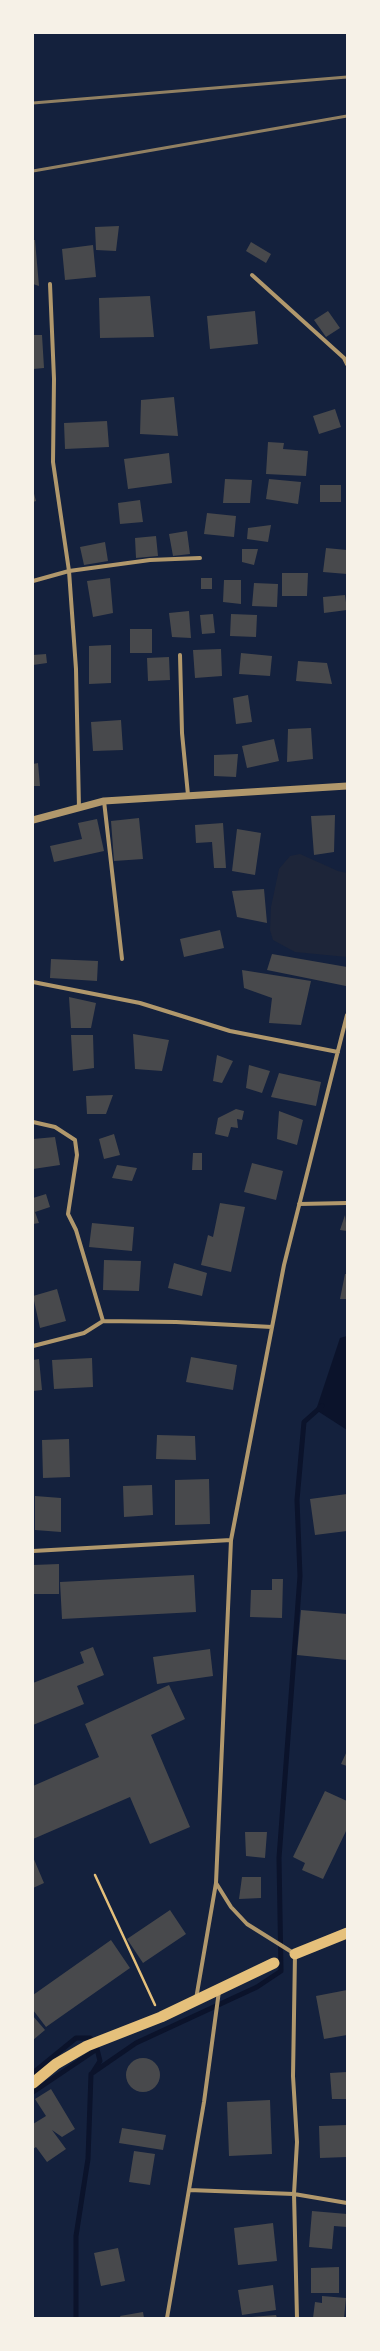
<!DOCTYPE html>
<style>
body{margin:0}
#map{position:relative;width:380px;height:2351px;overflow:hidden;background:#14213d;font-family:Mulish,sans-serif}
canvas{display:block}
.frame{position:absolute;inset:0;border:34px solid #f6f1e7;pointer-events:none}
</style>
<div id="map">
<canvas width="380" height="2351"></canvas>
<div class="frame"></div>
</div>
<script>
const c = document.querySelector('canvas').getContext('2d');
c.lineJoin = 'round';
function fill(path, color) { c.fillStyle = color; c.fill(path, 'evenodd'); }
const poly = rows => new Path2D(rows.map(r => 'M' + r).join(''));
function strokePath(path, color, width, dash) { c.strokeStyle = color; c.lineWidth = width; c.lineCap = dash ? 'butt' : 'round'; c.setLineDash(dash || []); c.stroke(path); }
fill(poly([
 [300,854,338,871,347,873,347,957,295,952,273,940,270,930,271,907,279,869,290,856]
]), '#1d2539');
fill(poly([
 [347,1336,347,1430,316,1410,340,1338]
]), '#0b132b');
strokePath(poly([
 [33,2073,76,2038,90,2038,97,2049,100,2061,93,2072],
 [33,2092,97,2049],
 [76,2318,76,2236,88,2159,91,2074,136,2043,257,1987,281,1971,279,1858,300,1576,297,1500,304,1422,322,1406]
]), '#0b132b', 5);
fill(poly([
 [119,226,116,251,96,250,95,227],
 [33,240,35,240,39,286,33,284],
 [251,242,271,254,266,263,246,251],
 [93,245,96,277,65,280,62,249],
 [150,296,154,337,100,338,99,298],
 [255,311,258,344,210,349,207,316],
 [328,311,340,328,326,337,314,320],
 [33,335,42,335,44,368,33,369],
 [174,397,178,436,140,434,141,400],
 [335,409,341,427,319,434,313,416],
 [107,421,109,447,65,449,64,423],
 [268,442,284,443,283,449,308,451,306,476,266,474],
 [169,453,172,483,128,489,124,459],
 [225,479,252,480,250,503,223,503],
 [269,479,301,482,298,504,266,499],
 [320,485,341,485,341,502,320,502],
 [33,490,36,501,33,502],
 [140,500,143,522,120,524,118,503],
 [207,513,236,516,234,537,204,534],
 [271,525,268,542,247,539,248,528],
 [187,531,190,554,173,556,169,534],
 [156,536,158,556,136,558,135,538],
 [105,542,108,561,84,565,80,547],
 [326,548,347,550,347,574,323,572],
 [242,549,258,549,254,565,242,562],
 [282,573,308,573,307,596,282,596],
 [110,578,113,613,93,617,87,581],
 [201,578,212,578,212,589,201,589],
 [224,580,241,580,241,604,223,602],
 [254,583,278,584,277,607,252,606],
 [345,595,347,610,324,613,323,597],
 [189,611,191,638,172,637,169,613],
 [213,614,215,633,202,634,200,615],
 [231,614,257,615,256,637,230,636],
 [130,629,152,629,152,653,130,653],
 [111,645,111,683,89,684,89,646],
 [221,649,222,676,195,678,193,650],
 [241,653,272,656,270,676,239,674],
 [46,654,47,663,33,665,33,655],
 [169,657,170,680,148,681,147,658],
 [298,661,327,663,332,684,296,681],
 [248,695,252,722,236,724,233,698],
 [121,720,123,750,93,751,91,722],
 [311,728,313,759,287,762,288,729],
 [274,739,279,761,247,768,242,746],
 [238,754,236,777,214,776,214,755],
 [38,763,40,786,33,786,33,764],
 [335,815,334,852,314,855,311,816],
 [139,818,143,859,114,861,111,821],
 [97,819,104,851,54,862,50,846,82,839,78,823],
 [223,823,226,868,214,868,212,842,196,843,195,825],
 [237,829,261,833,255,875,232,871],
 [264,889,267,923,237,917,232,891],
 [220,930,224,948,184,957,180,939],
 [272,954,347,967,346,986,267,970],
 [51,959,98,961,97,981,50,978],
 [242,970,311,981,301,1025,269,1023,272,998,244,988],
 [69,997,96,1003,91,1028,71,1028],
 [133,1034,169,1040,162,1071,135,1069],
 [71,1035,93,1035,94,1068,73,1071],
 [217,1055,233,1061,222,1083,213,1081],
 [249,1065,270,1071,262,1093,246,1088],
 [279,1073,321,1082,316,1106,271,1097],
 [113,1095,106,1114,87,1114,86,1096],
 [236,1109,244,1111,242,1120,237,1119,238,1128,231,1127,228,1137,215,1134,218,1118],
 [279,1111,303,1120,297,1145,277,1139],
 [114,1134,120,1155,104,1159,99,1139],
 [55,1137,60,1165,33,1169,33,1139],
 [193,1153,202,1153,202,1170,192,1170],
 [252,1163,283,1171,276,1200,244,1192],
 [117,1165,137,1168,132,1181,112,1178],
 [46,1194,50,1207,35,1212,39,1223,33,1224,33,1198],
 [220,1203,245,1207,231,1272,201,1265,208,1235,213,1237],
 [345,1215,347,1231,340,1230],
 [92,1223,134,1227,132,1251,89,1247],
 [104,1260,141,1261,139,1291,103,1290],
 [174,1263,207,1273,202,1296,168,1288],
 [345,1274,347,1274,347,1299,340,1299],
 [57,1289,66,1321,40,1328,33,1296],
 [191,1357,237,1365,233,1390,186,1382],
 [92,1358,93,1387,54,1389,52,1360],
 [39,1359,42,1390,33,1391,33,1360],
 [157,1435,195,1436,196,1460,156,1459],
 [69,1439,70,1477,43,1478,42,1440],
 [209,1479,210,1524,175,1525,175,1480],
 [152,1485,153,1515,124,1517,123,1486],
 [347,1494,347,1531,315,1535,310,1499],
 [35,1496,61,1498,61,1532,35,1530],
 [59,1564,59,1594,33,1594,33,1565],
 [194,1575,196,1612,62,1619,60,1582],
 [272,1579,283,1579,282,1618,250,1617,251,1590,272,1590],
 [301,1610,347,1614,347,1660,297,1655],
 [93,1647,104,1675,77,1686,84,1704,33,1725,33,1683,84,1663,80,1652],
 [210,1649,213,1676,157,1684,153,1657],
 [169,1685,185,1719,151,1735,190,1827,150,1844,130,1797,33,1839,33,1786,99,1757,85,1724],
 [347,1751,347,1766,341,1764],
 [325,1791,347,1801,347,1829,323,1879,302,1870,305,1863,293,1857],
 [245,1832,267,1832,265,1858,246,1856],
 [33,1857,44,1883,33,1888],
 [242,1877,261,1877,261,1898,239,1899],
 [170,1910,186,1934,143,1963,127,1939],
 [111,1940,130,1968,46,2027,33,2010,33,1995],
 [347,1990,347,2035,324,2039,316,1996],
 [33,2016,45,2030,33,2040],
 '126 2075a17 17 0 1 1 34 0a17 17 0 1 1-34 0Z',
 [347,2072,347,2099,332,2099,330,2073],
 [51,2089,75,2129,62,2137,52,2130,66,2149,47,2162,36,2147,33,2149,33,2124,46,2116,35,2099],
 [270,2100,272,2154,229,2156,227,2102],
 [347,2125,347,2157,320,2158,319,2126],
 [122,2128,166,2135,163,2150,119,2143],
 [134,2151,155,2154,150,2185,129,2182],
 [312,2211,347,2214,347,2227,334,2226,332,2249,309,2247],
 [273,2223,277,2261,238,2265,234,2228],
 [118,2248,125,2281,101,2286,94,2253],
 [339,2267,339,2293,311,2293,311,2268],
 [273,2285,276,2310,242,2315,238,2290],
 [322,2296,346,2298,344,2318,313,2318,315,2302,322,2303],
 [143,2312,144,2318,121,2318,120,2316],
 [276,2315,277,2318,251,2318,251,2317]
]), '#48494c');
strokePath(poly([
 [95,1875,155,2005]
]), '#e5c07b', 2.5);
strokePath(poly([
 [252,275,344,358,347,364],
 [50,284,54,379,53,462,69,571,76,669,79,808],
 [33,581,69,571,150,560,200,558],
 [180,655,182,733,188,795],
 [104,801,122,959],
 [33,982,140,1003,230,1031,338,1052],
 [33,1122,55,1127,75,1140,77,1155,68,1214,76,1230,103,1321],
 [299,1204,347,1203],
 [33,1346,84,1333,103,1321,176,1322,272,1327],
 [33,1551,231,1540],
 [216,1883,231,1907,247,1924,295,1954,293,2076,297,2142,294,2194,297,2318],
 [196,1999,216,1883,231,1540,284,1265,347,1015],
 [189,2190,294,2194,347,2203],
 [167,2318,204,2102,219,1991]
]), '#b1986c', 4);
strokePath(poly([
 [33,820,104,801,347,786]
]), '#b1986c', 7);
strokePath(poly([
 [295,1954,347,1933],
 [33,2083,56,2064,87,2046,161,2017,274,1963]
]), '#e5c07b', 11);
strokePath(poly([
 [33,103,347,77],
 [33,171,347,116]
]), '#918062', 3);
</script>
